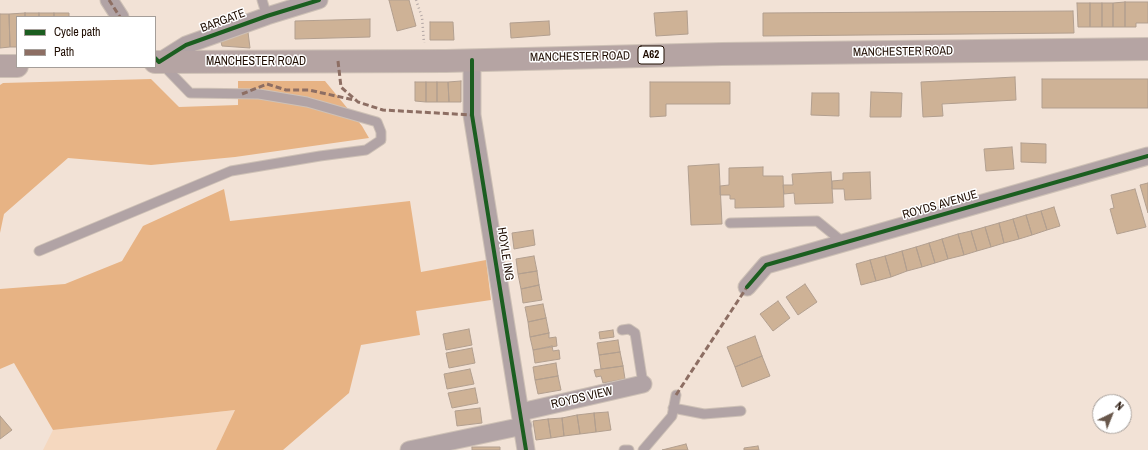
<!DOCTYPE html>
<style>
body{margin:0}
#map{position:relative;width:1148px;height:450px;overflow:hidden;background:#f2e2d6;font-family:"Archivo Narrow",sans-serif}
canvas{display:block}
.legend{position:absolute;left:16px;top:16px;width:140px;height:52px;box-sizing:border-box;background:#fff;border:1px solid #a59e99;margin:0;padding:5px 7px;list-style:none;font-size:12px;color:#1e0c00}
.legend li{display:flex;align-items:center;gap:8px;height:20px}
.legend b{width:20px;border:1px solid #a59e99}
.north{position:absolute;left:1092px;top:394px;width:40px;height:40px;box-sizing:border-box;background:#fff;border:1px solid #a59e99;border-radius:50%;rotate:43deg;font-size:11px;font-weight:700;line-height:16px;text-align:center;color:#1e0c00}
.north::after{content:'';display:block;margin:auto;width:14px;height:18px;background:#68574b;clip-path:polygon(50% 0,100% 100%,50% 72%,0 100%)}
</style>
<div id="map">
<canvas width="1148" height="450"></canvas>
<ul class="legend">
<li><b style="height:5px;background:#1b5e20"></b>Cycle path</li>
<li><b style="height:5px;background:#8d6e63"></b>Path</li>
</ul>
<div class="north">N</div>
</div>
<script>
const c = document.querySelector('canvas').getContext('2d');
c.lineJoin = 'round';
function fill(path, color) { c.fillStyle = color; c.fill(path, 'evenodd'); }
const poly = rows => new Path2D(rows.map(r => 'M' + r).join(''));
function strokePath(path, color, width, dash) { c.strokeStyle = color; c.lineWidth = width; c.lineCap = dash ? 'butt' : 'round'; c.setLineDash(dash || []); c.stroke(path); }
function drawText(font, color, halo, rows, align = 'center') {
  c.font = font + ' "Archivo Narrow",sans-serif'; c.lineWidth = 3; c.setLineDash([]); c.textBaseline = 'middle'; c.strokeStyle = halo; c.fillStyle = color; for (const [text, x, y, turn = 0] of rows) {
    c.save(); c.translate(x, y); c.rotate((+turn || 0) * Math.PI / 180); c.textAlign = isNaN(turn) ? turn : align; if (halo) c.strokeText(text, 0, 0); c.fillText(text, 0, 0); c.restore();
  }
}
fill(poly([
 [235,410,216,450,43,450,53,430]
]), '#f5d8bf');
fill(poly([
 [151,79,179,107,238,105,238,81,325,81,362,126,369,138,235,157,151,165,68,158,4,214,0,233,0,85,3,83],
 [224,189,230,221,410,201,421,272,486,260,491,300,416,311,420,335,361,345,349,393,283,450,216,450,235,410,53,430,14,363,0,369,0,289,65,284,122,261,143,226]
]), '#e7b384');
const building = poly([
 [389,0,409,0,416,26,397,31,389,0],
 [1125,2,1125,27,1113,27,1113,3,1125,2],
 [1125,2,1148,2,1148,23,1136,23,1136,27,1125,27,1125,2],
 [1077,3,1090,3,1090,27,1078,27,1077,3],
 [1090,3,1102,3,1102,27,1090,27,1090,3],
 [1102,3,1113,3,1113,27,1102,27,1102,3],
 [687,11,688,34,656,36,654,13,687,11],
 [1073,11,1074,33,763,36,763,13,1073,11],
 [25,13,39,13,39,17,25,17,25,13],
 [25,13,25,17,17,17,17,47,10,47,9,14,25,13],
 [39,13,54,13,54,17,39,17,39,13],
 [54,13,69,13,69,17,54,17,54,13],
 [0,14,9,14,10,47,0,48,0,14],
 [370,19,370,37,295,39,295,21,370,19],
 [549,21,550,35,511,38,510,23,549,21],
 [430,22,453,22,454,40,430,40,430,22],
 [248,32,250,48,222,46,221,42,229,36,248,32],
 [1015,77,1016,100,942,104,943,116,923,117,921,82,1015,77],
 [1042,79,1148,79,1148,108,1042,108,1042,79],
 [461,81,461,102,449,102,448,82,461,81],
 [415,82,426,82,426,102,415,101,415,82],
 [426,82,437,82,437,102,426,102,426,82],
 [437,82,448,82,449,102,437,102,437,82],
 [650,82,730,82,730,104,666,104,666,116,650,117,650,82],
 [871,92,902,93,901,117,870,117,871,92],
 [812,93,839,93,839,116,811,115,812,93],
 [1021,143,1046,144,1046,163,1021,162,1021,143],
 [1012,147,1014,169,986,171,984,149,1012,147],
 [719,164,722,224,691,225,688,166,719,164],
 [763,167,763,176,783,176,784,207,735,208,735,199,730,199,730,195,720,195,720,186,729,185,729,168,763,167],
 [831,172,833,203,795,204,794,193,784,194,783,185,793,185,792,174,831,172],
 [870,172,871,199,845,200,844,189,832,189,832,181,843,180,843,173,870,172],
 [1148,183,1148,213,1140,185,1148,183],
 [1135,189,1146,227,1117,234,1110,209,1114,208,1111,195,1135,189],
 [1054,207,1060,226,1047,230,1041,211,1054,207],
 [1041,211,1047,230,1032,235,1026,215,1041,211],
 [1026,215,1032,235,1019,239,1013,219,1026,215],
 [1013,219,1019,239,1004,243,999,223,1013,219],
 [999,223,1004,243,991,247,985,227,999,223],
 [985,227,991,247,977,251,971,231,985,227],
 [533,230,535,245,514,249,512,233,533,230],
 [971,231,977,251,964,255,958,234,971,231],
 [958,234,964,255,948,259,942,239,958,234],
 [942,239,948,259,935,263,929,243,942,239],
 [929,243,935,263,922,267,916,247,929,243],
 [916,247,922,267,907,271,902,251,916,247],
 [902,251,907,271,891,277,885,256,902,251],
 [534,256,537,271,518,274,516,259,534,256],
 [885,256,891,277,876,281,870,260,885,256],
 [870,260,876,281,861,285,856,264,870,260],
 [537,271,539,285,521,289,518,274,537,271],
 [805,284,817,302,798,315,786,297,805,284],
 [539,285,542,300,523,303,521,289,539,285],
 [778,301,790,318,773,331,760,314,778,301],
 [543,304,546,318,528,322,525,307,543,304],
 [546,318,549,333,530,337,528,322,546,318],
 [469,329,472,345,446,350,443,334,469,329],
 [613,330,614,337,600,339,599,332,613,330],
 [549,333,549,338,556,337,557,346,533,350,530,337,549,333],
 [755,336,762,356,735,367,727,347,755,336],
 [618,340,620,352,599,355,597,343,618,340],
 [552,346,553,351,559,350,560,359,535,363,533,350,552,346],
 [472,348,475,363,449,368,446,353,472,348],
 [620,352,623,366,601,369,599,355,620,352],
 [762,356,770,376,742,387,735,367,762,356],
 [556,363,558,376,535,380,533,367,556,363],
 [623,366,625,379,603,383,601,376,596,377,594,370,623,366],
 [470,369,474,384,447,389,444,374,470,369],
 [558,376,561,390,538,394,535,380,558,376],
 [475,388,478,403,452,408,448,393,475,388],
 [480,408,482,423,457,426,455,411,480,408],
 [608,412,611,430,596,432,594,413,608,412],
 [594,413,596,432,580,434,577,415,594,413],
 [577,415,580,434,564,436,562,418,577,415],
 [0,416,12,430,0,439,0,416],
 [562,418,564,436,551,438,548,419,562,418],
 [548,419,551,438,536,440,533,421,548,419],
 [686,444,688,450,662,450,686,444],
 [758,446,759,450,744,450,744,448,758,446],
 [472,447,500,447,500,450,472,450,472,447]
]);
fill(building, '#ceb296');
strokePath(building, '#b29f8f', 1);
const lane = poly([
 [262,0,267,16],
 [730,223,817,221,844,243],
 [39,251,231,171,320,156,366,150,381,140,381,132,377,122,307,102,259,94,190,93,162,64],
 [622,330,629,329,635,333,643,384],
 [673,408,704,414,741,411],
 [624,450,629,450],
 [643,450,672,416,676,395]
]);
const street = poly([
 [109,0,120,17],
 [472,60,472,115,526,450],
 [158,61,159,62,186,45,267,16,319,0],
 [747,287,766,265,1148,156],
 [521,412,643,384],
 [409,450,523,426]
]);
const primary = poly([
 [155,62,446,61,722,54,1148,49],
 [0,66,17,66]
]);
strokePath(lane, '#cec1b6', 11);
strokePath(street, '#cec1b6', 19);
strokePath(primary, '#cec1b6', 24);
strokePath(poly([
 [416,0,422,17,424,43]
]), '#b2a6a4', 2.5, [1, 3]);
strokePath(lane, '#b1a3a5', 9);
strokePath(street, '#b1a3a5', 17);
strokePath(primary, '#b5a4a3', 22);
strokePath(poly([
 [109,0,120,17],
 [338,61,341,87,358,102,383,110,472,115],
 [242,94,267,84,286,90,309,90,354,100],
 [676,395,747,287]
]), '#8d6e63', 3, [6, 3]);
strokePath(poly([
 [155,58,159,62,186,45,267,16,319,0],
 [472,60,472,115,526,450],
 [747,287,766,265,1148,156]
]), '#1b5e20', 4);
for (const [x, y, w] of [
 [651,55,26]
]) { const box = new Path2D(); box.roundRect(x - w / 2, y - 9, w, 18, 3); c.fillStyle = '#fff'; c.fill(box); strokePath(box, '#1e0c00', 1); }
drawText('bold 11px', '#1e0c00', null, [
 ["A62",651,55]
]);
drawText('12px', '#1e0c00', '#fff', [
 ["BARGATE",223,21,-20],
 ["MANCHESTER ROAD",903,52,-1],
 ["MANCHESTER ROAD",580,57,-1],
 ["MANCHESTER ROAD",256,62],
 ["ROYDS AVENUE",940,205,-16],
 ["HOYLE ING",505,254,81],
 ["ROYDS VIEW",582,398,-13]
]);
</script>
